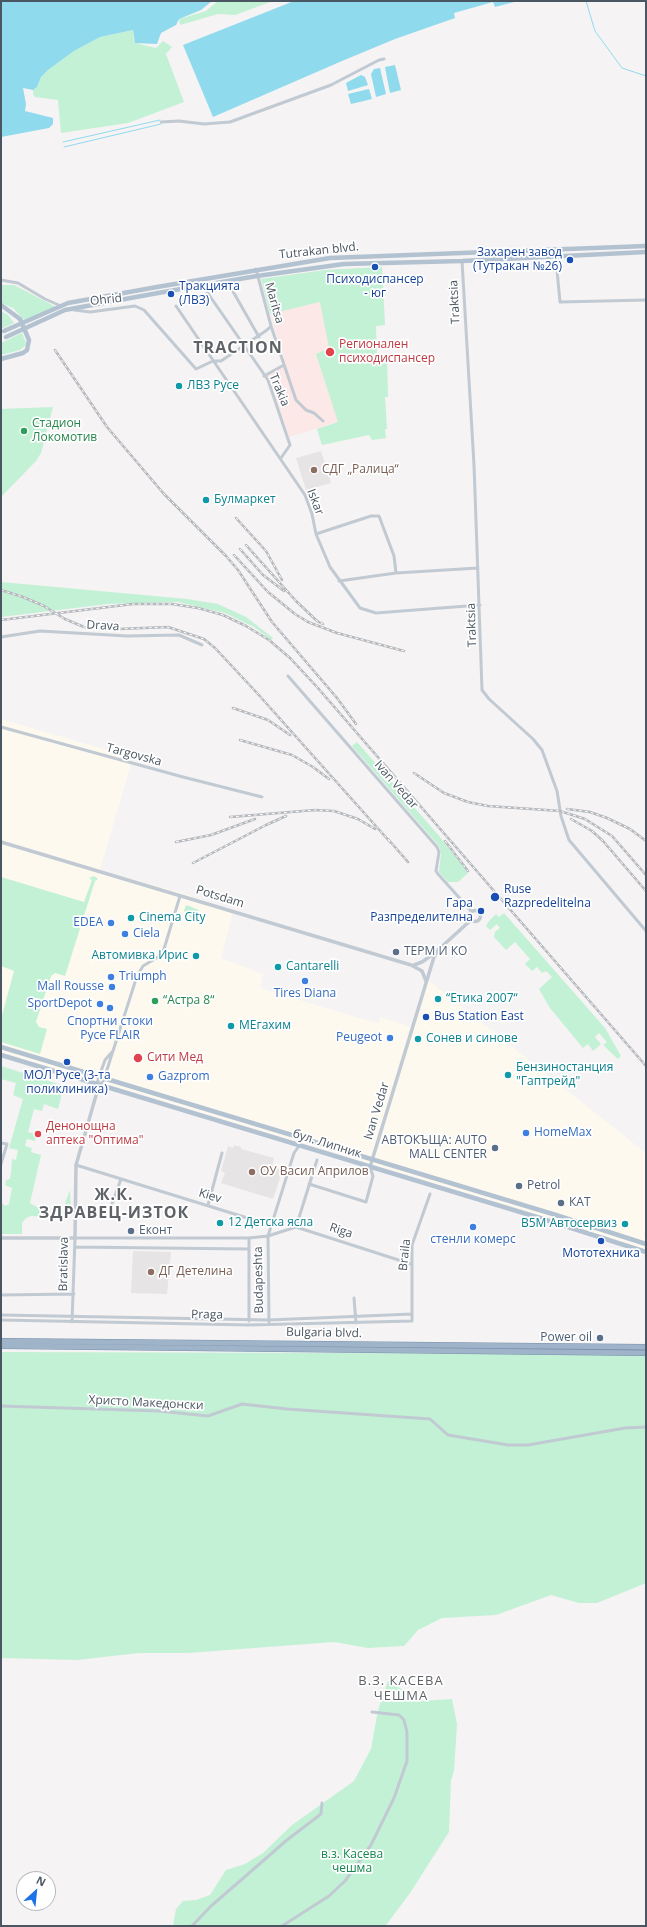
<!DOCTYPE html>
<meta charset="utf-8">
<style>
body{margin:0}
#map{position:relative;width:647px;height:1927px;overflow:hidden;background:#f5f3f3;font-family:"Open Sans",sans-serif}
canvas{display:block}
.frame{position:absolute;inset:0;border:2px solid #4a5661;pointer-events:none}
.north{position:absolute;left:16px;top:1871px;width:40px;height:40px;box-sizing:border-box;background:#fff;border:1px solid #b7bbc0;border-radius:50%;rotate:27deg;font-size:11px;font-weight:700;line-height:16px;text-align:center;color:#4a5661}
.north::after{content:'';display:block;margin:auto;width:14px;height:18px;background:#1a73e8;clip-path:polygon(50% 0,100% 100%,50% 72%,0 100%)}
</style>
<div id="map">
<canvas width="647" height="1927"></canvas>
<div class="frame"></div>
<div class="north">N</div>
</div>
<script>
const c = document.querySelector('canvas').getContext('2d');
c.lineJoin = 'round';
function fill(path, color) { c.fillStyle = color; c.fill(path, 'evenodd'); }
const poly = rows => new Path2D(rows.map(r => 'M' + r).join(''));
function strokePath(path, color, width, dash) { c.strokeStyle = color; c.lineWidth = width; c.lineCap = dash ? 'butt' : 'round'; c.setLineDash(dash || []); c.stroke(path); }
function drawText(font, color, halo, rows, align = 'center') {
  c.font = font + ' "Open Sans",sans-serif'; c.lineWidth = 3.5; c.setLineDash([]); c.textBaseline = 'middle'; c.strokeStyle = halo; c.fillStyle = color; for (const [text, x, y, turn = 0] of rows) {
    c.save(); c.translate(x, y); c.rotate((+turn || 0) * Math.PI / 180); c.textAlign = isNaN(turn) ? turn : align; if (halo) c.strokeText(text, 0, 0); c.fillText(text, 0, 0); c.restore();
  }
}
fill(poly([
 [1,719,131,757,130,768,100,870,185,894,233,912,221,958,263,974,260,988,359,1018,379,1023,380,1017,412,1027,426,981,429,981,646,1153,646,1250,530,1212,1,1052]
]), '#fdf9ef');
fill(poly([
 [321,451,331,483,306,490,296,458],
 [234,1145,241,1147,241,1149,274,1158,272,1166,283,1169,273,1199,221,1183,225,1173,221,1171,228,1146,233,1148],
 [133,1251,171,1252,167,1294,131,1293]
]), '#e6e4e5');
fill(poly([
 [382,267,385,325,376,326,377,360,338,422,289,437,272,386,266,374,284,365,284,357,270,314,261,279,325,270]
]), '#fce8e6');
fill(poly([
 [218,1,273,1,235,15,218,14,180,25,179,19,206,11],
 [133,30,134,40,139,44,156,48,163,41,172,47,166,54,184,102,128,123,61,133,58,100,35,97,33,94,33,90,37,87,41,77,48,70,74,51,100,37],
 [382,267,385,325,376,326,377,360,387,359,388,397,385,397,387,429,385,429,386,438,372,440,369,435,322,445,317,429,338,422,316,354,329,348,320,302,270,314,261,279,325,270],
 [1,285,14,285,56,307,24,320,13,308,1,303],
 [1,311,8,315,14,323,1,329],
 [22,333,26,343,25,346,20,350,1,355,1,343],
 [53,407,41,453,36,461,1,497,1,409],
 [1,582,187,599,218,604,246,617,273,638,271,640,254,627,225,613,178,602,108,604,1,617],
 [357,742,440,837,468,873,458,882,448,882,439,872,441,853,439,846,352,746],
 [94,876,98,879,95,881,65,976,55,973,51,976,36,1022,39,1027,47,1029,40,1054,1,1042,1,1019,14,971,1,966,1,877,84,902,92,880,89,878],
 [186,905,199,910,198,918,194,920,190,917,184,911],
 [504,913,605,1028,621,1056,618,1059,603,1045,607,1042,599,1033,595,1037,601,1044,593,1051,588,1044,583,1048,550,1008,539,989,552,977,546,971,542,973,537,967,532,971,525,964,530,959,515,942,506,950,494,937,495,932,500,928,497,924,490,930,486,926,489,921,496,914,499,917],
 [1,1066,64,1086,58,1109,44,1104,42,1111,34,1109,28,1132,36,1134,35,1141,27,1139,25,1146,32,1148,31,1152,41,1155,30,1203,49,1214,49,1217,31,1216,26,1218,22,1223,22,1234,1,1234,1,1203,6,1206,9,1204,12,1188,5,1185,6,1180,10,1179,11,1173,12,1159,16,1160,18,1150,9,1148,23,1099,13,1095,16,1083,1,1079],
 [70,1190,71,1214,62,1214,64,1206],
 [1,1352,646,1354,646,1583,597,1603,579,1603,551,1595,496,1615,442,1618,418,1630,404,1646,368,1648,334,1642,188,1653,139,1653,77,1660,1,1658],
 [388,1681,421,1701,452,1699,457,1724,454,1771,451,1780,449,1832,410,1893,387,1924,384,1926,173,1926,176,1909,183,1901,196,1900,210,1895,226,1870,245,1864,263,1853,292,1825,354,1781,371,1749,378,1710]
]), '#c3f1d5');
fill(poly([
 [1,1,212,1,201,10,179,19,176,25,161,33,157,44,135,43,133,30,100,37,74,51,48,70,41,77,37,87,33,90,23,88,26,104,25,111,53,118,53,124,49,128,1,137],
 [294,1,518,1,495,7,493,2,454,13,455,18,395,39,342,61,213,117,183,45],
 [395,65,401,90,390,93,385,67],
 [380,68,386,94,376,97,371,74,374,69],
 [361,75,365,77,368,85,348,91,346,83],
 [369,89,372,99,351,104,348,94]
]), '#90daee');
strokePath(poly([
 [586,1,595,31,622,68,646,76],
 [63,142,160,120],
 [64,147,161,124]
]), '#90daee', 1);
const trunk = poly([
 [1,1341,646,1347],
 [1,1346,646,1353]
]);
strokePath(trunk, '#7690ad', 6);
strokePath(poly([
 [161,122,179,121,204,124,230,122,331,85,379,60,384,59],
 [462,261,474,465,482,690,489,699,533,739,542,750,557,791,561,816,569,840,646,931],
 [256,269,271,326,296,400,306,410,314,413,323,421],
 [557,270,560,302,646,300],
 [1,280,18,283,45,299,61,306],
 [231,288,259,337],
 [207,292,268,380,290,445,281,458],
 [176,306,305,495,312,514,316,534,330,567,360,608,376,613,480,605],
 [74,310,90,312,135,306,144,310,196,369,213,361,221,361,267,330,271,326],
 [264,376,284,365],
 [316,534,371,516,379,516,394,556,396,573],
 [339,581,396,573,478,568],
 [1,637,40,631,127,636,179,635,202,645],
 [288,676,437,847,439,852,436,871,438,874,472,912],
 [1,727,183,777,262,797],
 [99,1077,105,1060,112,1052],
 [104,1079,137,976,143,966,158,957,164,949,180,896],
 [1,1143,7,1144,1,1164],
 [76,1165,270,1225],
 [309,1184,366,1202,373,1176,370,1167],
 [208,1205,222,1153],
 [120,1218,111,1216,109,1212,121,1179],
 [296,1227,317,1160],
 [249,1238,249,1321],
 [75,1247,248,1249],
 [1,1295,74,1294],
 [354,1298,356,1323],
 [1,1315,269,1320,412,1314],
 [1,1320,249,1325,412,1321,412,1245,430,1194],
 [72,1322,75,1238,249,1238,268,1236,296,1227,411,1264],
 [269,1322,268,1236,294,1153,299,1146],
 [1,1406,159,1411,208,1416,242,1404,287,1409,430,1419,448,1435,508,1445,528,1445,625,1428,646,1427],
 [192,1926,210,1907,287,1840,321,1814,322,1803],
 [282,1926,329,1896,345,1881,371,1845,394,1798,407,1761,407,1732,404,1720,399,1715,372,1712]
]), '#c1cad2', 3);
strokePath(poly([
 [1,842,411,965,422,971,426,981],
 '469.5 916a5.5 5.5 0 1 1 11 0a5.5 5.5 0 1 1-11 0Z',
 [414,965,422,962,436,952],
 [98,1091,97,1084,99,1078],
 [370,1167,434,957,438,950,471,920],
 [1,1238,75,1238,76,1165,97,1092,104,1079]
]), '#c1cad2', 3.5);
strokePath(poly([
 [157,287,330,258,646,246],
 [158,293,257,276,344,264,462,261,646,252],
 [1,305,20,319,29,340,27,350,23,353,1,359],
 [1,1047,556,1215,646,1244],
 [1,1055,540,1218,646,1252]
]), '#b3c2d1', 4.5);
strokePath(trunk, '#9fb4c9', 5);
const rail = poly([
 [55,350,107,427,164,494,226,556,238,570,272,622,337,698,356,724],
 [236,518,266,551,282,580],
 [246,545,296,601,317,621,323,624],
 [240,549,263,575,284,591],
 [234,555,268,592,295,614,308,622,337,633,404,651],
 [1,590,23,597,44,606,65,619,84,627,119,629,168,627,204,639,215,648,257,693,391,843],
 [1,620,133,604,172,604,198,608,223,615,246,626,269,640,290,658,317,687,646,1066],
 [233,708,268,720,290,735],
 [240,740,292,755,313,767,329,779],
 [414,773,444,793,468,802,488,806,560,811,585,819,612,836,646,875],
 [567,809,590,812,607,818,630,829,646,841],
 [230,817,315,810,334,811,358,819,375,829],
 [571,819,592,831,603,841,646,891],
 [388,839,408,862],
 [445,841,468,871],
 [176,842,211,835,255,819],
 [193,863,266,825,286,816]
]);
strokePath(rail, '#b5b8bd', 2.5);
strokePath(rail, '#fff', 1, [3]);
strokePath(poly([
 [4,331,68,303,157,287],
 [6,337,65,310,158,293]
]), '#b3c2d1', 4.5);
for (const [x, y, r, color] of [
 [570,260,4,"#1a4fb4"],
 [375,267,4,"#1a4fb4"],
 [171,294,4,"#1a4fb4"],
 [330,352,5,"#e0444e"],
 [179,386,4,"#0f9aa8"],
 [24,431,4,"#2e9e5b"],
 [314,470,4,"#8d6e63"],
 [206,500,4,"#0f9aa8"],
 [495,897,5,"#1a4fb4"],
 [481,911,4,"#1a4fb4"],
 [131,918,4,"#0f9aa8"],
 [111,923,4,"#3f7fe0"],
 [125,934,4,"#3f7fe0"],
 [396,952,4,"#5c6f8a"],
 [196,956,4,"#0f9aa8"],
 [278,967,4,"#0f9aa8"],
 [111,977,4,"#3f7fe0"],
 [305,981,4,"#3f7fe0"],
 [112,987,4,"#3f7fe0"],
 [438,999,4,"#0f9aa8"],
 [155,1001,4,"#2e9e5b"],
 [100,1004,4,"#3f7fe0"],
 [110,1008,4,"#3f7fe0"],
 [426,1017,4,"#1a4fb4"],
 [231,1026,4,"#0f9aa8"],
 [390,1038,4,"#3f7fe0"],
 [418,1039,4,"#0f9aa8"],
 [138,1058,5,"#e0444e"],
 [67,1062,4,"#1a4fb4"],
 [508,1075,4,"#0f9aa8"],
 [150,1077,4,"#3f7fe0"],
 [526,1133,4,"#3f7fe0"],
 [38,1134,4,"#e0444e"],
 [495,1148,4,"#5c6f8a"],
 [252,1172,4,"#8d6e63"],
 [519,1186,4,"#5c6f8a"],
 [561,1203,4,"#5c6f8a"],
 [220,1223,4,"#0f9aa8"],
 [625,1224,4,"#0f9aa8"],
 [473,1227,4,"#3f7fe0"],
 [131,1231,4,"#5c6f8a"],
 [601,1241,4,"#1a4fb4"],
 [151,1272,4,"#8d6e63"],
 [600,1338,4,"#5c6f8a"]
]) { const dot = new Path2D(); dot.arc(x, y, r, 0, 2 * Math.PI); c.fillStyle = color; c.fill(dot); strokePath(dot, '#fff', 1.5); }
drawText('12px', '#4a5661', '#fff', [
 ["Tutrakan blvd.",319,251,-6],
 ["Ohrid",106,300,-6],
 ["Traktsia",455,302,-93],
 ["Maritsa",274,303,74],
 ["Trakia",279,390,67],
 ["Iskar",315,502,69],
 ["Traktsia",472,625,-92],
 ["Drava",103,626,3],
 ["Targovska",134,755,15],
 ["Ivan Vedar",396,785,49],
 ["Potsdam",220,897,17],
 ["Ivan Vedar",377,1111,-73],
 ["бул. Липник",327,1144,17],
 ["Kiev",210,1196,17],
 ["Riga",341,1231,18],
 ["Braila",405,1255,-84],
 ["Bratislava",64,1264,-89],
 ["Budapeshta",259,1280,-91],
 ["Praga",207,1315,1],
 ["Bulgaria blvd.",324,1333,1],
 ["Христо Македонски",146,1403,3]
]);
drawText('12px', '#164399', '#fff', [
 ["Захарен завод",562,253,"right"],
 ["(Тутракан №26)",562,267,"right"],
 ["Психодиспансер",375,280],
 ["- юг",375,294],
 ["Тракцията",179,287,"left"],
 ["(ЛВЗ)",179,301,"left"],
 ["Ruse",504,890,"left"],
 ["Razpredelitelna",504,904,"left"],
 ["Гара",473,904,"right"],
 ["Разпределителна",473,918,"right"],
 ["Bus Station East",434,1017,"left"],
 ["МОЛ Русе (3-та",67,1076],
 ["поликлиника)",67,1090],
 ["Мототехника",601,1254]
]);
drawText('12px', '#be3a42', '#fff', [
 ["Регионален",339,345],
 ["психодиспансер",339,359],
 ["Сити Мед",147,1058],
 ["Денонощна",46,1127],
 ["аптека \"Оптима\"",46,1141]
], 'left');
drawText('12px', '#0d838f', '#fff', [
 ["ЛВЗ Русе",187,386],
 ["Булмаркет",214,500],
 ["Cinema City",139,918],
 ["Автомивка Ирис",188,956,"right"],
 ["Cantarelli",286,967],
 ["“Етика 2007“",446,999],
 ["МЕгахим",239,1026],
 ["Сонев и синове",426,1039],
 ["Бензиностанция",516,1068],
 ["\"Гаптрейд\"",516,1082],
 ["12 Детска ясла",228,1223],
 ["В5М Автосервиз",617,1224,"right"]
], 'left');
drawText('12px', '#27864d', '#fff', [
 ["Стадион",32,424],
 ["Локомотив",32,438],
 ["“Астра 8“",163,1001]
], 'left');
drawText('12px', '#785e54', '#fff', [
 ["СДГ „Ралица“",322,470],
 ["ОУ Васил Априлов",260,1172],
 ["ДГ Детелина",159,1272]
], 'left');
drawText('12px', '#366cbe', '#fff', [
 ["EDEA",103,923],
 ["Ciela",133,934,"left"],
 ["Triumph",119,977,"left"],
 ["Mall Rousse",104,987],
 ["Tires Diana",305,994,"center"],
 ["SportDepot",92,1004],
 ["Спортни стоки",110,1022,"center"],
 ["Русе FLAIR",110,1036,"center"],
 ["Peugeot",382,1038],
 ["Gazprom",158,1077,"left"],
 ["HomeMax",534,1133,"left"],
 ["стенли комерс",473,1240,"center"]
], 'right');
drawText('12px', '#4e5e75', '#fff', [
 ["ТЕРМ И КО",404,952],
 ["АВТОКЪЩА: AUTO",487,1141,"right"],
 ["MALL CENTER",487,1155,"right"],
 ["Petrol",527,1186],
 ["КАТ",569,1203],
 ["Еконт",139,1231],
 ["Power oil",592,1338,"right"]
], 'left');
drawText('12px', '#17864f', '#fff', [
 ["в.з. Касева",352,1855],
 ["чешма",352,1869]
]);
c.letterSpacing = '1px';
drawText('13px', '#5f6368', '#fff', [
 ["В.З. КАСЕВА",401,1681],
 ["ЧЕШМА",401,1696]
]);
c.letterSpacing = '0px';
c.letterSpacing = '1px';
drawText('bold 16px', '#5f6368', '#fff', [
 ["TRACTION",238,348],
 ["Ж.К.",114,1195],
 ["ЗДРАВЕЦ-ИЗТОК",114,1213]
]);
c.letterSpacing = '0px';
</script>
